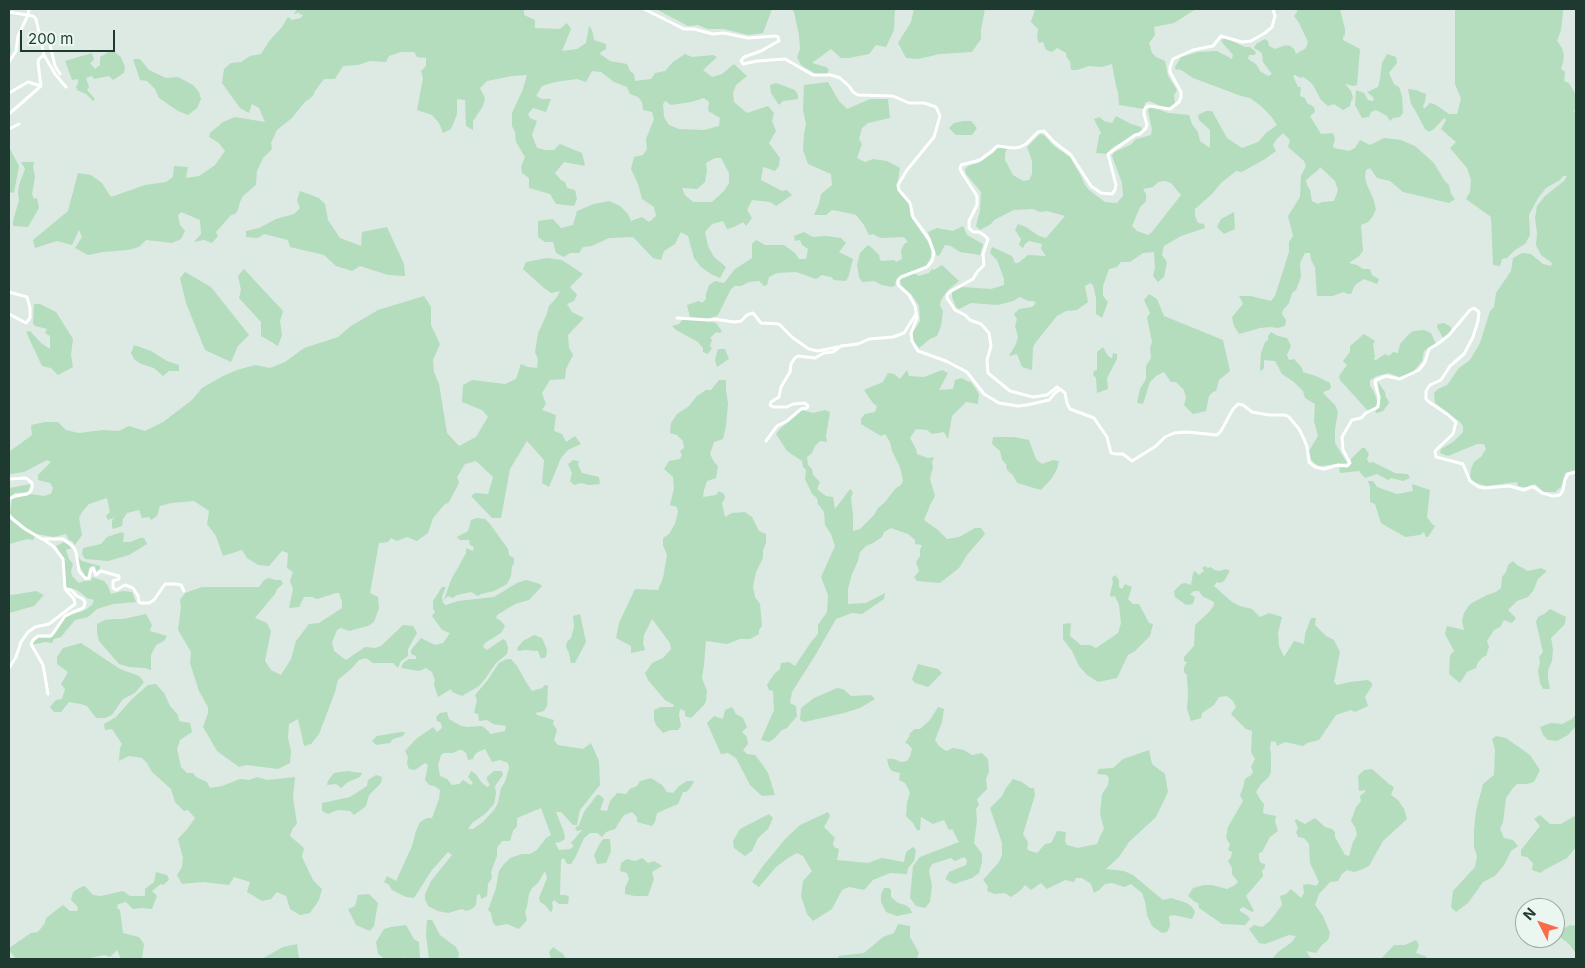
<!DOCTYPE html>
<style>
body{margin:0}
#map{position:relative;width:1585px;height:968px;overflow:hidden;background:#dceae3;font-family:Inter,sans-serif}
canvas{display:block}
.frame{position:absolute;inset:0;border:10px solid #1d3930;pointer-events:none}
.north{position:absolute;left:1515px;top:898px;width:50px;height:50px;box-sizing:border-box;background:#ecf6f1;border:1px solid #99aaa4;border-radius:50%;rotate:311deg;font-size:14px;font-weight:700;line-height:20px;text-align:center;color:#1d3930}
.north::after{content:'';display:block;margin:auto;width:18px;height:22px;background:#fa6c49;clip-path:polygon(50% 0,100% 100%,50% 72%,0 100%)}
.scale{position:absolute;left:20px;top:30px;width:95px;height:22px;box-sizing:border-box;border:2px solid #1d3930;border-top:0;padding-left:6px;font-size:15px;line-height:18px;white-space:nowrap;color:#1d3930;-webkit-text-stroke:4px #ecf6f1;paint-order:stroke}
</style>
<div id="map">
<canvas width="1585" height="968"></canvas>
<div class="frame"></div>
<div class="north">N</div>
<div class="scale">200 m</div>
</div>
<script>
const c = document.querySelector('canvas').getContext('2d');
c.lineJoin = 'round';
function fill(path, color) { c.fillStyle = color; c.fill(path, 'evenodd'); }
const poly = rows => new Path2D(rows.map(r => 'M' + r).join(''));
function strokePath(path, color, width, dash) { c.strokeStyle = color; c.lineWidth = width; c.lineCap = dash ? 'butt' : 'round'; c.setLineDash(dash || []); c.stroke(path); }
fill(poly([
 [298,9,524,9,524,15,535,20,535,28,560,29,567,23,571,29,562,51,577,49,586,43,589,26,592,30,594,40,606,44,606,49,601,52,600,54,610,61,627,64,630,71,634,74,635,81,651,79,655,73,665,71,673,62,685,54,692,57,713,55,717,57,703,70,712,77,722,74,734,64,747,76,736,85,733,93,734,102,747,113,768,106,774,113,772,121,776,131,769,143,780,158,779,166,775,171,763,167,761,180,782,191,787,190,792,195,776,206,770,202,752,200,747,210,752,218,746,226,743,222,734,227,727,229,723,221,712,224,705,232,708,246,714,257,726,267,720,278,711,274,701,267,694,258,688,236,681,232,675,244,664,251,661,260,653,258,633,237,609,238,592,246,583,247,579,253,570,253,564,257,556,253,553,242,545,242,538,237,538,221,553,219,561,228,573,225,577,211,594,204,609,201,620,206,628,214,631,221,642,217,649,222,656,216,654,207,642,199,638,184,631,169,634,157,643,155,647,149,646,139,654,119,652,112,643,110,642,102,638,97,630,94,627,87,614,82,601,72,592,71,586,82,577,79,555,82,542,86,536,96,542,99,551,99,546,112,533,108,528,114,530,118,537,121,532,135,537,148,546,150,554,150,560,144,582,153,585,166,564,162,555,173,561,180,565,182,567,188,575,190,577,199,574,206,556,204,550,194,529,188,529,178,522,173,521,167,525,157,516,142,515,132,512,126,512,113,523,89,527,75,512,76,487,81,480,88,485,98,483,106,473,121,473,130,466,126,465,100,457,99,457,114,454,122,451,129,443,133,439,123,432,115,417,110,423,78,421,71,426,66,426,58,417,57,414,52,401,52,389,56,386,62,370,61,358,65,343,66,335,79,324,79,315,91,313,96,305,102,292,118,277,130,271,143,272,149,263,158,257,171,256,185,243,196,240,202,238,210,235,214,231,215,216,232,218,236,212,243,204,240,194,242,201,234,200,220,181,212,178,216,180,225,185,231,181,239,172,243,146,240,139,247,128,250,103,252,88,255,75,248,82,237,79,230,72,245,57,241,35,248,33,240,68,211,78,173,91,175,102,183,111,197,145,185,166,182,173,177,174,166,188,167,186,178,199,176,215,165,225,151,219,143,209,137,210,133,223,122,235,117,265,122,259,108,252,104,249,113,240,108,222,83,224,69,231,63,241,62,250,56,261,54,270,40,282,27,288,17,292,20,301,18,303,15,299,14,300,12,295,14,294,13],
 [704,98,709,102,708,111,720,118,719,126,704,130,679,129,669,125,664,117,663,104,665,101,671,105,691,102],
 [715,158,721,158,729,173,729,183,724,191,712,202,693,202,685,195,682,188,697,189,705,182,707,171,706,163],
 [656,9,772,9,763,33,748,35,724,29,708,29,698,25,688,26],
 [792,9,895,9,894,30,886,47,876,45,869,54,849,58,841,58,831,49,812,63,826,67,829,70,827,74,816,74,801,65,797,57,800,49,799,35,794,12],
 [914,9,985,9,981,30,981,39,972,52,940,54,918,59,906,58,898,43,911,22],
 [1035,9,1196,9,1174,23,1154,27,1155,35,1149,43,1152,53,1156,57,1165,61,1168,76,1177,90,1174,95,1175,104,1168,109,1149,101,1145,103,1144,109,1119,105,1118,92,1116,86,1112,64,1102,67,1089,66,1077,70,1071,70,1070,61,1067,58,1066,53,1057,48,1052,52,1046,50,1043,42,1039,43,1037,38,1038,29,1031,22],
 [1297,9,1340,9,1345,29,1345,35,1343,37,1343,40,1360,49,1357,85,1353,86,1345,84,1351,91,1353,98,1351,101,1350,106,1343,110,1334,104,1328,106,1321,100,1313,85,1309,81,1303,77,1300,78,1295,75,1293,76,1298,87,1301,87,1300,96,1305,98,1307,103,1314,107,1315,112,1310,116,1321,134,1333,133,1335,139,1333,146,1334,148,1349,151,1355,148,1360,140,1370,145,1384,138,1401,140,1415,146,1434,163,1444,180,1449,185,1451,194,1455,199,1449,203,1403,192,1390,181,1377,178,1370,168,1366,170,1365,177,1367,185,1373,198,1376,209,1373,216,1368,222,1361,225,1363,251,1359,256,1349,263,1357,265,1363,269,1370,269,1372,275,1379,279,1377,284,1364,279,1355,285,1351,294,1348,294,1343,292,1333,296,1317,296,1315,267,1311,260,1310,253,1305,253,1300,263,1301,277,1296,290,1292,293,1289,303,1283,310,1282,314,1286,320,1285,326,1278,328,1270,327,1260,328,1239,334,1234,326,1232,317,1243,304,1239,296,1251,296,1271,301,1275,296,1289,252,1289,242,1293,236,1288,216,1300,197,1301,176,1306,166,1304,161,1288,147,1290,140,1283,133,1276,140,1273,145,1276,151,1265,159,1242,172,1236,171,1221,183,1212,194,1195,209,1195,216,1198,223,1204,224,1205,228,1181,236,1164,246,1162,255,1167,262,1164,277,1158,282,1153,276,1155,268,1154,252,1143,253,1130,262,1121,262,1117,267,1109,269,1103,286,1103,296,1108,302,1102,318,1096,314,1096,298,1093,285,1090,283,1085,286,1088,302,1077,310,1066,311,1057,316,1036,342,1033,347,1032,370,1022,367,1017,354,1009,356,1016,344,1018,337,1015,326,1017,319,1014,314,1019,309,1032,307,1036,303,1033,301,1028,301,1020,297,1013,301,998,305,971,303,959,309,956,307,952,297,952,292,962,287,991,289,1004,285,1004,279,997,260,990,253,992,247,1012,256,1015,263,1018,263,1028,255,1046,256,1041,249,1042,244,1029,241,1025,244,1023,248,1019,245,1021,239,1015,230,1018,224,1026,227,1039,236,1046,238,1065,216,1047,211,1040,212,1033,209,1014,210,994,220,991,224,980,230,976,226,980,210,981,192,966,174,965,169,968,166,978,163,992,154,998,148,1002,148,1007,149,1005,154,1005,160,1013,175,1023,181,1029,180,1032,174,1032,161,1027,147,1040,134,1044,135,1054,146,1070,157,1081,176,1085,185,1089,190,1105,202,1117,203,1123,196,1122,183,1112,156,1114,152,1130,145,1136,139,1151,135,1152,129,1148,111,1149,108,1152,107,1168,113,1189,115,1192,124,1198,132,1200,141,1210,148,1210,130,1199,120,1198,115,1206,111,1212,111,1227,138,1242,148,1258,142,1266,133,1277,125,1271,116,1261,106,1250,98,1241,96,1193,78,1183,71,1178,69,1176,70,1175,67,1181,57,1198,52,1217,51,1232,59,1233,55,1221,41,1223,39,1227,39,1245,47,1250,47,1256,52,1255,55,1249,55,1248,59,1256,64,1260,71,1268,76,1272,74,1263,62,1262,53,1254,48,1256,44,1265,39,1268,41,1269,46,1275,49,1286,45,1290,46,1294,49,1296,54,1306,48,1308,42,1299,23,1294,16,1297,12],
 [1320,167,1335,181,1338,190,1334,201,1322,202,1318,204,1312,201,1310,190,1307,185,1306,180,1318,170],
 [1165,181,1171,183,1181,195,1152,232,1148,235,1137,231,1132,226,1140,207,1146,201,1146,194,1143,189,1153,187,1158,182],
 [1455,9,1563,9,1563,12,1561,30,1557,41,1562,48,1564,55,1563,62,1561,69,1565,72,1564,81,1569,83,1576,95,1576,110,1573,110,1576,113,1576,470,1565,473,1561,487,1555,492,1544,492,1535,484,1529,487,1523,487,1518,486,1517,482,1487,486,1476,483,1472,480,1470,477,1471,469,1474,462,1481,457,1486,449,1484,444,1477,444,1448,456,1440,453,1441,449,1453,442,1463,432,1463,426,1460,422,1435,403,1434,393,1438,389,1447,385,1459,368,1470,360,1480,343,1490,311,1494,307,1496,293,1511,271,1513,258,1522,253,1531,254,1543,264,1551,266,1552,263,1541,255,1536,245,1537,233,1535,218,1537,206,1545,196,1564,181,1567,176,1563,176,1560,180,1546,188,1538,198,1529,215,1530,235,1525,244,1515,250,1507,258,1502,259,1500,266,1493,265,1491,217,1466,199,1470,192,1471,180,1467,168,1450,148,1456,142,1441,129,1446,120,1444,118,1434,129,1429,132,1425,129,1415,110,1411,104,1408,89,1416,90,1426,94,1425,102,1423,106,1424,109,1430,103,1436,105,1449,114,1457,114,1461,99,1455,84],
 [112,50,121,57,125,67,124,73,113,80,109,76,94,79,92,76,86,78,89,87,87,90,95,99,93,101,86,94,77,90,76,86,78,84,78,79,72,80,65,61,92,53,94,60,90,63,95,69,100,65,100,57],
 [1387,54,1396,57,1397,63,1389,73,1394,84,1399,87,1402,96,1403,113,1400,117,1393,118,1390,121,1387,116,1376,110,1371,112,1369,117,1362,118,1355,105,1356,90,1364,93,1368,100,1372,101,1374,100,1373,97,1367,92,1378,87,1380,79,1382,63],
 [133,59,140,59,149,70,166,78,178,77,193,85,199,92,201,99,197,108,188,115,178,111,159,98,155,89,147,81,140,80],
 [828,82,839,101,847,109,870,99,888,99,890,118,868,123,862,128,859,139,862,144,857,158,865,162,873,159,887,161,900,168,897,186,897,190,905,197,910,205,910,215,928,242,931,250,931,257,926,266,900,276,895,283,896,285,892,287,882,285,874,281,862,282,859,277,857,265,860,253,868,245,872,248,879,255,880,260,883,261,894,260,896,262,902,259,901,250,905,243,908,242,904,237,880,238,873,234,869,235,864,225,856,215,843,212,832,210,826,215,814,215,819,204,821,194,832,185,831,174,808,164,803,150,804,134,806,124,803,110,804,85],
 [776,83,795,90,798,95,798,99,783,101,779,105,771,93,770,85],
 [1116,116,1131,124,1141,127,1142,130,1112,148,1107,154,1096,153,1099,136,1101,133,1094,119,1100,117,1104,121,1112,123],
 [963,121,971,121,977,128,972,135,956,135,949,128,954,123],
 [9,147,19,166,14,193,9,192],
 [21,162,34,162,33,167,35,177,32,194,34,199,37,198,39,208,28,227,13,226,13,221,19,200,18,192,19,185,25,169],
 [300,191,319,198,325,204,328,220,340,238,361,246,362,232,387,227,404,264,405,276,388,275,360,266,352,271,336,266,324,255,290,247,288,240,264,234,258,238,246,237,246,231,259,228,276,219,294,214,300,208,297,200],
 [1234,212,1235,229,1224,234,1217,227,1221,219],
 [963,226,967,235,983,244,980,255,960,252,951,246,945,245,939,256,936,255,928,232,937,228,953,231],
 [804,232,813,237,826,236,841,238,846,243,839,252,853,259,849,275,846,281,834,280,831,277,822,275,816,279,796,272,777,273,769,277,767,285,764,286,759,281,749,282,741,286,735,286,731,289,718,315,711,319,690,317,687,305,699,301,702,303,706,299,706,294,709,285,715,281,724,283,735,269,752,258,752,244,756,240,765,245,784,245,795,253,799,259,806,259,808,249,802,245,800,240,795,241,794,236],
 [547,258,562,260,583,274,570,287,577,295,574,301,567,304,572,312,584,318,568,335,569,348,573,355,566,369,565,379,550,380,542,393,546,404,542,410,556,415,554,431,562,434,566,442,575,436,581,444,568,450,561,458,549,487,542,483,544,460,527,441,510,469,501,518,492,518,471,496,475,493,488,494,493,477,476,461,465,464,457,477,459,483,449,502,444,505,433,518,428,533,417,541,407,537,397,541,391,538,388,542,379,543,370,593,378,597,379,608,374,622,368,626,349,631,341,628,337,630,332,642,334,651,346,660,365,647,375,648,381,646,403,625,413,626,417,633,408,649,408,656,401,661,398,668,393,663,373,663,366,658,359,660,352,668,338,680,335,692,319,734,311,744,304,746,298,719,289,724,288,738,291,750,290,763,278,769,247,765,239,767,217,751,203,727,208,713,208,707,199,691,190,663,191,652,178,630,181,607,180,600,185,593,202,587,259,587,264,580,269,578,275,580,281,580,283,584,277,589,275,594,255,618,267,623,271,631,265,661,271,670,281,675,291,659,296,641,309,624,319,623,342,608,342,602,339,593,336,593,317,599,312,597,304,597,299,607,289,608,293,589,290,581,293,572,287,568,288,553,282,551,269,566,258,565,247,558,242,550,223,556,216,536,207,524,209,511,194,501,171,503,160,506,157,516,151,520,149,517,142,518,139,510,127,513,123,519,122,526,113,529,112,527,112,520,115,517,108,520,106,516,110,512,107,498,89,504,82,512,79,518,82,535,75,545,72,541,69,540,66,534,54,537,36,534,16,521,10,513,12,499,31,494,44,496,51,494,53,488,50,483,38,480,38,475,51,462,47,460,24,472,11,474,9,473,9,452,32,435,31,425,45,422,58,422,66,430,79,433,103,430,119,431,129,426,145,431,163,422,192,400,202,388,223,376,237,370,255,365,270,368,285,362,304,348,338,337,351,326,378,310,424,296,431,307,431,325,440,344,433,360,434,372,439,384,447,433,459,446,476,437,488,417,482,410,462,402,463,385,472,380,505,384,516,379,521,364,528,367,537,368,538,359,535,352,538,333,546,316,549,306,557,297,560,291,551,293,544,288,523,269,526,262],
 [942,265,959,281,948,290,941,300,940,305,943,311,941,326,937,336,930,339,919,348,913,341,912,334,920,321,919,306,912,295,901,285,900,279,914,273,919,276,929,273,932,269,934,270],
 [244,269,283,311,280,321,282,335,278,346,261,336,261,322,239,298,241,290,238,276],
 [185,272,211,287,249,335,238,346,231,362,205,350,186,303,180,278],
 [1149,294,1157,299,1164,316,1223,340,1230,371,1219,380,1216,391,1213,392,1209,396,1206,411,1193,414,1184,405,1186,398,1184,390,1176,382,1171,382,1164,372,1156,376,1150,382,1143,404,1137,403,1140,389,1146,379,1146,366,1151,358,1150,348,1152,342,1147,317,1150,313,1144,300],
 [34,304,40,304,56,312,73,339,71,355,73,367,58,375,51,368,42,366,26,332,30,331,41,343,50,349,50,336,45,333,47,329,35,326,33,323],
 [690,318,716,323,722,331,720,333,716,332,710,338,712,340,710,346,712,348,708,354,703,352,703,348,698,342,676,330,672,326,679,324,683,319],
 [1444,323,1451,327,1451,332,1443,338,1437,327,1438,324],
 [1424,330,1431,333,1436,344,1424,351,1422,361,1413,372,1399,377,1389,373,1377,376,1370,380,1370,386,1373,390,1377,400,1377,404,1376,407,1368,411,1340,380,1339,376,1347,365,1343,361,1350,352,1350,346,1364,334,1375,341,1373,344,1375,357,1373,359,1376,360,1385,354,1389,356,1393,352,1398,353,1400,344,1408,335,1413,331],
 [1271,332,1278,336,1287,338,1291,346,1287,355,1289,360,1294,359,1302,368,1303,372,1316,376,1330,383,1331,388,1329,390,1325,391,1323,393,1335,405,1338,412,1335,429,1335,443,1347,463,1320,466,1314,463,1311,459,1309,451,1318,436,1314,421,1315,404,1305,398,1303,391,1294,382,1282,374,1275,361,1264,360,1264,368,1261,371,1260,370,1261,353,1265,342,1268,340,1268,336],
 [134,345,151,351,167,361,179,365,179,371,169,371,163,376,154,368,141,364,134,359,131,353],
 [1103,347,1108,356,1112,358,1113,353,1117,354,1117,359,1107,378,1108,389,1097,393,1096,378,1093,375,1094,371,1097,370,1097,352],
 [718,349,725,349,729,359,717,367,715,360],
 [907,370,909,376,924,377,942,370,948,373,939,390,953,389,955,380,962,378,967,381,971,382,979,394,978,404,966,402,952,416,948,439,944,432,932,434,927,430,916,429,910,438,916,449,917,454,928,458,934,457,932,462,933,467,930,479,935,496,931,503,924,520,938,530,947,539,959,537,975,528,981,528,985,534,967,555,959,568,940,583,917,581,914,577,919,571,916,562,920,556,920,550,922,545,915,544,915,540,908,534,891,528,884,532,882,537,873,543,866,546,860,552,858,561,852,574,848,589,848,604,866,603,885,593,884,599,862,614,852,613,836,619,816,654,792,692,790,703,796,706,797,716,787,728,782,730,775,738,769,742,761,740,774,710,773,691,769,690,767,685,774,674,780,669,781,663,789,662,795,666,811,642,818,634,818,625,827,612,828,595,821,577,835,546,831,534,825,525,824,512,818,504,817,498,812,494,805,479,806,470,803,467,802,461,787,451,776,434,780,429,802,410,813,413,825,410,830,412,826,436,827,442,820,441,815,446,812,453,807,457,808,465,812,469,813,475,820,482,817,489,826,496,833,497,835,509,850,489,853,492,851,498,853,515,853,531,860,529,874,515,878,508,884,503,896,488,901,485,903,481,900,467,892,451,890,442,885,434,881,436,861,424,861,419,865,414,875,412,877,406,873,403,864,390,883,382,888,373,894,374,900,379],
 [719,380,726,380,726,390,728,404,726,426,723,439,714,442,710,454,714,462,718,466,716,478,707,481,704,490,703,497,716,495,719,491,724,494,725,498,722,503,725,517,732,513,745,512,752,517,759,531,766,534,766,543,763,550,763,558,756,572,753,587,755,597,760,604,762,626,759,630,759,634,750,639,740,639,727,644,706,641,704,665,702,678,707,691,706,701,704,705,691,718,685,716,685,711,680,709,679,715,681,726,678,730,671,730,663,733,656,725,654,720,654,710,661,707,673,707,674,705,665,700,648,680,645,673,652,663,663,658,671,649,670,643,652,619,644,635,643,643,645,650,631,653,631,646,616,638,619,623,635,589,658,590,663,578,667,555,663,545,663,538,669,534,675,524,678,512,677,507,670,505,674,488,673,477,664,469,669,461,680,459,682,455,680,451,684,448,683,441,677,435,670,433,671,423,677,414,689,406,697,396,706,390,711,390],
 [1378,382,1385,392,1386,398,1387,398,1389,403,1383,411,1377,413,1375,412,1380,404],
 [993,437,1014,437,1029,440,1036,459,1042,464,1053,460,1059,461,1057,469,1052,478,1041,490,1017,483,1013,475,1007,470,1006,464,1002,460,1000,451,992,444],
 [1362,448,1365,448,1369,454,1367,459,1369,463,1373,462,1395,473,1408,474,1410,478,1403,481,1391,478,1388,480,1377,474,1365,478,1359,471,1340,473,1339,468,1350,466,1351,459],
 [573,460,579,461,578,465,582,473,599,477,600,484,589,485,581,483,574,485,570,481,572,473,568,464],
 [1368,481,1373,481,1377,487,1397,494,1413,491,1412,484,1430,490,1427,517,1432,524,1435,526,1428,537,1426,537,1424,532,1420,535,1405,537,1381,523,1375,504,1370,502,1370,487],
 [31,484,28,492,15,493,9,497,9,488],
 [9,518,21,528,35,536,33,540,28,539,9,544],
 [477,518,485,519,490,524,508,549,509,555,514,558,514,564,512,566,511,576,507,584,494,591,481,594,478,596,471,592,457,595,453,598,448,596,444,600,451,580,466,553,466,548,473,551,474,547,470,545,469,540,460,540,457,537,468,531,471,520],
 [122,532,124,534,123,542,130,542,140,538,144,538,147,544,129,555,108,561,85,559,82,554,83,548,101,544,107,537],
 [64,542,69,545,72,548,66,550,69,559,73,564,71,571,72,576,79,583,86,580,91,581,92,577,104,581,108,586,111,594,122,591,132,592,136,602,113,604,97,609,88,617,75,620,61,637,54,639,52,643,45,642,36,644,32,644,38,637,49,638,55,634,65,618,71,615,85,610,92,605,94,600,87,598,77,590,66,587,64,560,56,546],
 [78,557,82,561,100,566,100,569,96,571,95,566,90,567,87,577,85,576,78,563],
 [1513,561,1517,565,1528,571,1541,568,1547,571,1538,579,1533,591,1528,597,1517,601,1508,610,1516,618,1512,623,1504,620,1500,627,1494,630,1487,641,1489,647,1486,656,1483,657,1478,662,1476,668,1467,672,1460,683,1449,674,1450,655,1454,651,1445,634,1447,626,1464,630,1462,621,1464,613,1470,604,1487,595,1496,592,1501,588,1502,577,1506,572,1508,565],
 [1205,566,1208,568,1211,567,1214,570,1220,571,1226,569,1230,571,1224,581,1220,583,1217,582,1214,586,1232,602,1240,606,1252,609,1260,617,1269,613,1282,617,1278,633,1279,646,1284,657,1294,641,1304,644,1305,634,1311,618,1316,618,1315,625,1326,636,1334,640,1340,652,1334,682,1337,685,1350,682,1368,680,1372,683,1372,686,1365,697,1368,706,1355,712,1351,710,1336,715,1319,740,1307,743,1303,746,1285,742,1277,746,1276,742,1271,741,1270,749,1271,754,1271,772,1268,778,1261,784,1256,792,1260,799,1264,804,1263,812,1265,814,1276,816,1275,822,1278,831,1270,837,1262,852,1259,853,1259,859,1261,863,1265,864,1265,867,1262,871,1263,876,1246,896,1254,911,1252,912,1243,907,1240,909,1240,911,1248,916,1250,919,1245,925,1243,925,1222,924,1199,908,1198,903,1195,902,1188,896,1193,888,1204,885,1212,885,1227,889,1235,885,1238,882,1232,874,1232,868,1228,861,1231,857,1232,852,1228,850,1230,844,1226,838,1228,827,1243,801,1240,795,1243,788,1245,779,1251,775,1253,772,1251,767,1255,759,1251,752,1252,731,1246,729,1231,714,1236,707,1233,701,1227,696,1219,697,1214,705,1202,713,1201,718,1191,721,1187,709,1188,695,1187,675,1184,672,1184,667,1187,662,1184,661,1184,657,1194,646,1195,625,1210,611,1214,605,1214,602,1202,596,1199,591,1194,591,1190,594,1195,597,1193,604,1186,605,1175,597,1174,591,1181,584,1185,583,1191,585,1193,573,1195,571,1199,575,1204,571,1202,568],
 [1115,575,1119,580,1119,587,1122,589,1125,584,1132,587,1128,599,1133,604,1139,604,1149,623,1153,624,1150,636,1135,651,1128,655,1117,678,1098,682,1087,675,1079,666,1072,651,1063,639,1063,624,1071,623,1070,636,1081,645,1090,645,1096,648,1118,633,1121,623,1119,605,1115,596,1111,597,1110,594,1113,582,1112,578],
 [526,580,540,584,542,586,529,600,515,604,497,615,496,618,501,621,505,626,501,633,485,643,483,647,487,650,503,639,506,641,508,648,507,654,496,663,485,679,479,686,462,696,452,692,451,689,438,697,434,685,435,680,432,672,426,668,419,671,401,668,403,663,409,659,416,659,416,656,411,654,411,650,421,638,435,645,443,643,450,633,442,630,432,616,435,612,433,609,433,601,442,587,446,587,442,596,443,603,446,605,458,601,494,597,517,583],
 [36,591,44,595,34,606,9,613,9,594,12,595],
 [1550,609,1566,617,1565,624,1551,638,1553,649,1552,661,1548,670,1548,679,1550,689,1543,689,1540,683,1538,671,1540,663,1539,657,1543,652,1536,622,1538,617,1544,614],
 [146,614,152,625,150,631,167,636,164,641,156,645,151,655,151,670,145,668,129,667,119,664,99,641,97,633,97,624,105,620,113,619,123,619],
 [580,614,586,642,575,663,571,663,569,653,566,647,567,642,571,638,574,627,573,616],
 [534,635,542,638,547,650,546,657,541,659,538,651,525,650,518,651,517,648,523,641],
 [81,643,120,669,139,676,144,682,135,693,123,699,112,715,105,718,96,718,87,706,81,704,69,702,61,712,54,712,50,707,56,700,62,699,65,689,61,684,68,672,57,664,57,657,63,648],
 [507,659,511,659,517,666,526,682,532,691,542,688,545,685,548,686,547,706,544,711,536,713,537,715,554,720,553,724,557,730,554,740,558,745,583,749,591,743,599,761,600,785,580,810,577,825,573,825,561,812,556,812,564,832,565,839,560,842,555,843,559,850,570,849,574,846,571,843,582,830,577,831,575,828,579,825,584,812,597,795,600,795,604,799,600,810,607,811,610,801,617,793,626,794,630,789,637,786,640,781,651,778,662,785,667,792,673,793,679,786,687,781,694,781,691,787,686,792,683,792,678,804,657,813,655,822,652,826,637,822,637,817,632,812,624,815,615,829,606,832,602,837,597,833,590,833,584,838,575,858,571,864,567,864,564,858,561,860,560,895,566,895,569,897,568,904,559,904,554,900,552,903,553,907,551,913,546,906,540,902,539,898,547,878,545,871,538,883,532,888,529,894,527,907,525,912,527,920,519,929,507,924,496,926,493,923,491,913,488,910,496,888,499,871,504,864,510,858,522,854,530,854,537,850,546,838,551,835,541,808,517,818,517,826,513,831,510,841,502,841,497,848,497,856,491,872,492,878,488,884,487,896,481,899,480,894,477,895,476,905,472,909,466,911,462,909,448,913,438,911,428,906,425,899,425,894,431,881,452,855,448,852,432,870,414,898,406,897,392,890,389,885,384,882,387,876,396,881,412,846,416,831,420,822,427,818,432,818,439,799,440,790,434,786,429,785,425,780,428,765,425,763,415,770,409,769,407,763,408,757,405,751,416,739,433,727,437,732,442,728,441,723,437,721,436,717,440,713,447,712,449,719,461,726,468,727,481,726,485,728,491,734,505,731,506,726,493,724,487,720,479,721,478,714,474,713,477,700,475,695,487,681,499,663],
 [485,749,492,762,500,760,508,763,509,768,505,782,501,788,498,803,494,810,483,822,473,829,468,829,472,823,485,814,494,804,496,794,495,786,503,775,502,771,494,771,487,777,487,780,490,785,487,787,481,782,476,774,471,771,468,777,473,783,471,785,463,780,459,784,452,785,447,779,440,776,438,765,441,755,444,753,453,753,459,750,462,750,466,753,468,760,473,759,475,754,478,752],
 [918,664,938,669,942,673,928,687,915,683,912,679],
 [156,684,164,693,170,706,178,715,179,721,190,723,192,732,180,740,177,749,181,767,187,773,193,773,196,777,207,782,210,788,222,786,240,779,249,780,257,777,267,780,295,777,293,797,297,824,293,828,290,836,304,848,302,857,313,880,322,889,319,900,310,913,300,915,290,909,286,896,277,892,271,899,262,901,247,892,250,882,234,877,229,885,203,882,182,884,177,875,182,867,183,858,178,839,188,828,195,818,188,810,184,811,175,802,171,789,152,772,147,763,142,758,129,756,119,761,120,748,122,744,112,729,105,730,104,724,116,717,132,699,148,685],
 [837,688,843,689,851,696,871,695,875,699,860,708,844,713,804,722,800,720,801,708,805,705,814,698],
 [732,707,736,714,743,718,747,727,742,732,747,737,748,744,743,750,747,754,755,755,762,764,768,773,775,795,762,796,750,785,736,758,728,753,721,754,707,723,714,716,723,719,725,710],
 [938,707,944,709,942,722,935,740,939,746,946,751,953,748,964,750,972,755,982,753,988,759,989,772,986,779,987,789,977,799,979,805,976,809,977,821,974,843,982,854,982,862,979,873,972,878,954,884,945,879,949,872,966,865,967,860,964,857,955,861,951,858,932,864,929,870,932,886,930,902,925,908,916,906,910,898,913,866,920,857,959,842,952,829,949,830,944,820,933,824,921,817,920,830,917,830,913,823,906,816,907,803,910,792,905,783,899,780,900,773,892,771,889,767,887,759,894,759,901,762,907,761,910,756,912,749,908,744,905,743,909,737,910,733,915,729,920,729,930,720],
 [1576,714,1576,726,1568,735,1557,741,1548,740,1543,735,1540,727,1551,723,1562,724,1572,719],
 [401,732,405,732,403,736,393,739,390,743,376,745,372,741,377,736],
 [1496,736,1506,738,1530,755,1540,770,1534,782,1527,784,1517,784,1513,788,1506,798,1503,822,1500,829,1504,838,1513,840,1518,846,1511,851,1504,865,1495,876,1483,882,1468,903,1456,912,1451,907,1453,891,1475,867,1477,856,1474,847,1474,830,1476,811,1483,784,1494,775,1495,750,1492,739],
 [1149,750,1152,764,1165,774,1168,792,1156,817,1129,842,1119,857,1106,869,1124,871,1133,875,1163,900,1171,898,1187,903,1193,908,1195,912,1192,919,1174,915,1169,916,1170,926,1167,932,1162,933,1152,926,1147,915,1145,902,1142,893,1131,884,1124,887,1112,883,1105,884,1099,890,1094,893,1091,884,1082,878,1076,878,1074,882,1065,880,1047,889,1041,883,1031,890,1025,885,1021,890,1011,897,1005,893,995,894,987,891,988,886,983,880,999,862,1002,855,1002,843,990,808,1002,796,1006,788,1013,779,1022,782,1030,788,1034,788,1035,795,1023,834,1028,842,1027,849,1030,851,1037,853,1045,844,1051,843,1057,831,1066,832,1065,841,1067,845,1078,848,1097,844,1101,834,1104,829,1100,814,1102,794,1108,785,1109,778,1107,775,1097,774,1099,769,1113,768,1123,759],
 [1372,769,1389,784,1394,787,1391,795,1398,800,1404,809,1407,819,1383,841,1369,866,1363,869,1354,872,1347,870,1342,874,1338,881,1330,882,1319,894,1315,905,1323,916,1330,933,1328,940,1322,945,1316,953,1306,951,1310,957,1315,959,1272,959,1278,952,1292,942,1296,936,1289,935,1265,944,1259,943,1249,929,1254,925,1262,927,1270,921,1282,905,1280,896,1286,894,1291,889,1301,898,1304,893,1303,885,1309,884,1316,886,1319,882,1310,863,1309,844,1304,838,1298,837,1296,832,1298,828,1295,821,1296,819,1305,824,1315,818,1325,827,1332,829,1335,832,1335,837,1345,855,1349,856,1353,842,1357,835,1355,827,1351,821,1356,807,1361,801,1360,796,1365,792,1365,790,1359,791,1358,776,1364,770],
 [347,771,362,773,360,777,348,782,341,788,336,784,327,785,328,781,334,773],
 [376,775,382,777,381,783,369,795,366,806,354,815,350,811,338,810,328,814,322,811,322,803,350,797,367,786,368,780],
 [828,812,830,816,824,827,835,838,833,843,834,847,839,849,837,860,868,863,882,858,904,862,906,852,913,847,916,850,914,861,908,868,907,874,890,873,873,880,864,890,849,887,842,890,832,909,813,921,807,914,801,896,803,881,812,871,803,856,797,853,788,858,776,867,759,887,752,882,763,866,786,838,800,825],
 [769,814,773,818,768,829,758,838,752,851,745,856,734,848,733,841,740,829],
 [1540,815,1550,824,1561,824,1576,815,1576,847,1567,858,1544,870,1541,873,1532,870,1533,863,1527,857,1521,856,1521,850,1540,826,1534,819],
 [603,839,610,839,611,851,606,863,597,864,594,855,599,845],
 [642,858,648,863,654,861,662,866,652,872,654,879,648,896,635,896,625,894,625,888,629,879,627,873,620,871,621,863,627,859,635,861],
 [156,872,167,875,169,880,163,885,161,884,152,891,157,896,152,909,142,908,133,909,126,902,118,904,117,908,120,910,123,933,139,937,144,944,142,959,121,959,117,950,110,957,104,955,86,959,16,959,9,950,9,948,31,933,38,932,45,923,46,918,63,905,70,911,77,911,78,907,71,900,73,892,79,888,85,886,93,895,101,896,123,891,130,896,145,896,145,889,154,882],
 [884,888,889,888,891,890,891,897,898,903,905,905,910,908,912,913,897,916,886,912,881,902,881,894],
 [369,894,378,903,374,926,370,931,356,925,348,909,355,906,358,895],
 [427,920,432,920,440,935,456,947,459,953,458,959,429,959,426,935],
 [898,924,910,926,910,937,919,953,917,959,839,959,838,956,864,953,883,937,894,933],
 [406,925,414,939,419,942,420,959,405,959,404,957,402,959,385,959,378,954,376,942,384,929,391,927],
 [1570,925,1576,926,1576,949,1575,952,1569,944,1560,937,1563,929],
 [1416,940,1419,945,1416,953,1425,956,1428,959,1381,959,1394,945,1405,945],
 [297,944,299,959,262,959,283,947],
 [553,947,563,954,566,959,551,959,549,952]
]), '#b3ddbc');
strokePath(poly([
 [9,37,10,51,9,53]
]), '#7fcbd3', 1);
strokePath(poly([
 [644,9,684,29,694,29,713,34,724,33,748,38,775,36,778,37,779,41,775,43,761,51,744,57,741,61,743,64,757,61,785,59,813,75,831,75,840,78,849,86,853,92,858,95,893,96,909,103,924,103,936,107,940,116,934,137,907,170,898,185,899,190,910,203,913,217,929,239,934,253,932,261,927,267,901,277,898,280,898,285,909,295,915,306,917,318,911,333,912,341,918,351,946,361,967,372,984,394,999,403,1018,406,1027,405,1049,400,1055,393,1060,389],
 [1273,9,1275,16,1272,27,1265,33,1251,41,1242,42,1221,36,1213,46,1193,50,1173,59,1170,67,1170,72,1181,92,1181,97,1179,102,1170,109,1149,106,1146,107,1144,110,1144,114,1147,125,1146,128,1140,134,1135,135,1108,154,1116,185,1115,190,1112,194,1101,193,1091,186,1071,155,1054,142,1044,131,1038,132,1026,144,1020,147,1014,148,997,146,992,151,980,160,961,165,960,169,964,176,977,196,977,205,969,221,969,228,973,232,979,232,984,235,988,239,983,254,984,265,977,272,973,279,951,291,947,295,947,298,955,310,965,315,970,320,981,324,989,333,991,346,987,360,988,373,1010,391,1033,397,1047,395,1057,387,1060,389,1065,393,1067,403,1070,409,1094,418,1096,421,1107,437,1111,453,1117,454,1123,454,1132,461,1156,446,1165,437,1174,433,1187,432,1217,435,1221,431,1233,409,1238,404,1243,405,1252,412,1269,415,1285,415,1289,417,1299,429,1304,439,1307,447,1309,462,1315,467,1324,469,1338,465,1347,466,1350,463,1343,450,1342,437,1352,420,1361,418,1366,413,1378,407,1379,397,1375,383,1376,380,1386,376,1400,379,1419,370,1425,362,1429,349,1439,343,1449,335,1470,310,1474,308,1479,312,1478,321,1473,337,1464,354,1450,366,1441,380,1430,385,1426,391,1426,399,1429,402,1447,414,1456,422,1453,434,1435,451,1436,457,1463,464,1470,481,1479,487,1484,488,1509,486,1524,490,1531,487,1534,487,1542,493,1553,496,1560,495,1563,490,1565,480,1568,474,1576,472],
 [9,12,33,16,36,19,44,55,55,74,66,87],
 [48,36,55,66,60,74],
 [9,62,16,51,18,36,28,15,29,9],
 [9,93,28,82,41,86],
 [9,114,41,86,38,63,39,59,44,55],
 [9,129,19,124],
 [9,292,27,297,30,308,30,318,26,323,9,314],
 [677,318,708,320,714,319,734,322,741,321,747,315,753,313,761,323,779,324,793,338,809,349,818,351,838,347],
 [766,441,777,426,787,421,801,409,807,408,808,406,805,403,793,404,787,407,773,407,770,405,771,402,779,397,781,387,790,372,791,364,795,358,798,356,815,358,824,353,833,352,841,346,858,344,869,339,893,337,904,333,916,314],
 [9,479,26,478,32,483,32,488,30,492,27,494,15,496,9,499],
 [9,516,25,529,42,539,63,539,70,544,74,548,76,552,79,571,86,579,89,578,91,569,93,568,96,575,101,571,119,576,119,579,113,581,113,588,116,590,125,585,133,588,138,596,139,602,141,603,149,603,154,600,165,584,176,584,181,585,184,591],
 [9,668,16,657,21,642,28,632,35,627,49,624,75,604,74,599,65,589,63,559,54,547,43,539],
 [48,694,43,665,31,644,33,640,38,636,51,636,65,616,73,612,81,609,84,607,85,602,83,599,77,596,71,590,66,589]
]), '#fff', 3);
</script>
